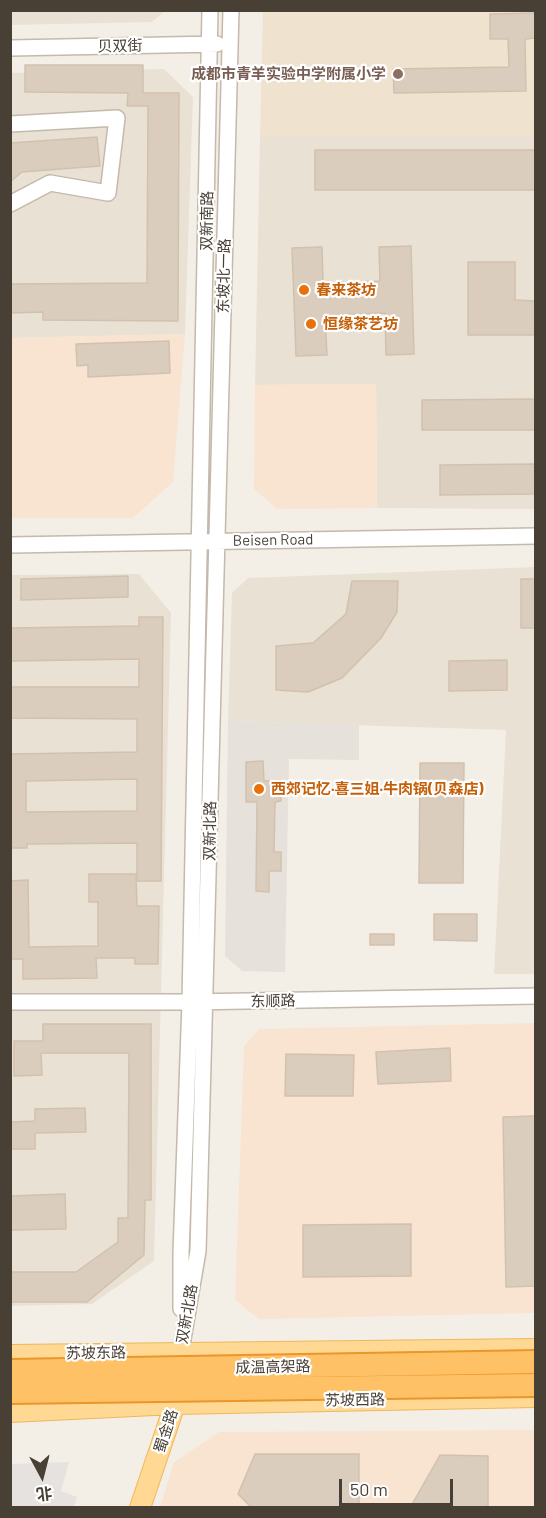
<!DOCTYPE html>
<meta charset="utf-8">
<style>
body{margin:0}
#map{position:relative;width:546px;height:1518px;overflow:hidden;background:#f4efe6;font-family:Barlow,"Noto Sans SC",sans-serif}
canvas{display:block}
.frame{position:absolute;inset:0;border:12px solid #483f35;pointer-events:none}
.north{position:absolute;left:12px;top:1446px;width:60px;height:60px;-webkit-text-stroke:4px #fff;paint-order:stroke;rotate:173deg;font-size:16px;font-weight:700;line-height:24px;text-align:center;color:#483f35}
.north::after{content:'';display:block;margin:auto;width:21px;height:27px;background:#483f35;clip-path:polygon(50% 0,100% 100%,50% 72%,0 100%)}
.scale{position:absolute;left:339px;top:1479px;width:114px;height:27px;box-sizing:border-box;border:3px solid #483f35;border-top:0;padding-left:8px;font-size:18px;line-height:21px;white-space:nowrap;color:#483f35;-webkit-text-stroke:4px #fff;paint-order:stroke}
</style>
<div id="map">
<canvas width="546" height="1518"></canvas>
<div class="frame"></div>
<div class="north">北</div>
<div class="scale">50 m</div>
</div>
<script>
const c = document.querySelector('canvas').getContext('2d');
c.lineJoin = 'round';
function fill(path, color) { c.fillStyle = color; c.fill(path, 'evenodd'); }
const poly = rows => new Path2D(rows.map(r => 'M' + r).join(''));
function strokePath(path, color, width, dash) { c.strokeStyle = color; c.lineWidth = width; c.lineCap = dash ? 'butt' : 'round'; c.setLineDash(dash || []); c.stroke(path); }
function drawText(font, color, halo, rows, align = 'center') {
  c.font = font + ' Barlow,"Noto Sans SC",sans-serif'; c.lineWidth = 4.5; c.setLineDash([]); c.textBaseline = 'middle'; c.strokeStyle = halo; c.fillStyle = color; for (const [text, x, y, turn = 0] of rows) {
    c.save(); c.translate(x, y); c.rotate((+turn || 0) * Math.PI / 180); c.textAlign = isNaN(turn) ? turn : align; if (halo) c.strokeText(text, 0, 0); c.fillText(text, 0, 0); c.restore();
  }
}
fill(poly([
 [10,11,11,10,165,11,152,22,11,25],
 [164,69,193,97,185,334,11,338,10,73],
 [260,137,535,137,535,509,377,508,376,384,255,385],
 [535,567,535,974,494,974,506,730,228,721,232,593,248,578],
 [139,574,171,613,154,1261,92,1304,11,1306,10,575]
]), '#e9e1d4');
fill(poly([
 [185,334,173,482,133,518,11,518,10,338],
 [376,384,377,508,277,509,254,489,255,385],
 [535,1023,535,1313,259,1319,235,1300,244,1046,259,1029],
 [535,1430,535,1507,160,1508,174,1462,219,1432]
]), '#f8e4d0');
fill(poly([
 [228,721,359,725,359,760,289,759,285,972,242,971,225,956]
]), '#e6e1db');
fill(poly([
 [263,11,535,11,535,137,260,137]
]), '#efe3cf');
fill(poly([
 [69,1462,61,1491,77,1497,74,1507,11,1507,11,1464]
]), '#e5e2df');
const building = poly([
 [536,13,536,38,525,39,526,91,394,93,393,69,509,67,508,39,490,39,490,14,536,13],
 [25,65,143,65,143,93,179,93,178,321,43,320,43,312,10,313,10,284,147,283,148,106,127,106,128,93,25,92,25,65],
 [97,137,100,166,22,172,10,182,10,143,97,137],
 [315,150,536,150,536,190,315,190,315,150],
 [411,246,414,354,386,355,385,313,325,315,327,355,296,356,292,248,322,247,323,283,380,281,379,247,411,246],
 [468,262,515,262,515,300,536,301,536,335,468,335,468,262],
 [169,341,170,373,88,377,88,365,77,366,76,344,169,341],
 [536,399,536,430,422,430,422,400,536,399],
 [536,464,536,494,440,495,440,465,536,464],
 [128,576,128,597,21,600,21,579,128,576],
 [521,579,536,579,536,628,521,628,521,579],
 [352,581,398,581,397,612,381,638,342,678,308,692,276,690,276,646,313,643,346,614,352,581],
 [139,617,163,617,161,881,137,881,137,843,27,844,27,848,10,848,10,754,137,752,137,719,10,718,10,687,139,687,139,659,10,661,10,628,139,626,139,617],
 [137,779,137,811,26,812,26,781,137,779],
 [507,660,507,690,449,691,449,661,507,660],
 [263,761,264,781,281,780,281,801,275,802,274,852,281,852,281,871,269,871,269,892,256,891,257,802,246,802,246,762,263,761],
 [420,763,464,763,463,883,419,883,420,763],
 [89,874,136,874,137,906,159,906,158,964,135,964,135,958,96,958,97,978,23,979,23,959,10,959,10,881,28,880,29,947,98,946,98,902,89,902,89,874],
 [434,914,477,914,477,941,434,940,434,914],
 [370,934,394,934,394,945,370,945,370,934],
 [43,1024,151,1024,151,1200,145,1200,144,1255,87,1302,10,1302,10,1272,76,1272,118,1242,118,1218,128,1218,129,1053,41,1053,42,1075,14,1076,14,1041,43,1041,43,1024],
 [450,1048,451,1081,378,1084,376,1052,450,1048],
 [286,1054,354,1055,353,1096,285,1096,286,1054],
 [85,1108,86,1132,35,1133,35,1149,10,1149,10,1122,35,1121,35,1109,85,1108],
 [536,1116,536,1286,506,1287,503,1117,536,1116],
 [65,1194,66,1229,10,1230,10,1196,65,1194],
 [411,1224,411,1276,303,1277,303,1225,411,1224],
 [255,1454,359,1454,359,1508,252,1508,238,1494,255,1454],
 [440,1455,488,1456,488,1508,410,1508,440,1455]
]);
fill(building, '#dacdbe');
strokePath(building, '#d2c1ad', 1.5);
const minor = poly([
 [10,48,217,44],
 [10,124,117,118,108,193,50,183,10,204],
 [10,545,536,536],
 [10,1002,190,1002,536,996],
 [181,1309,181,1253,190,1002,210,10],
 [181,1351,198,1251,231,10]
]);
const major = poly([
 [10,1355,536,1349],
 [10,1412,175,1404,536,1397],
 [140,1508,175,1404,176,1393]
]);
strokePath(minor, '#c4b9ab', 18);
strokePath(major, '#edb75c', 22);
strokePath(minor, '#fff', 15);
strokePath(major, '#ffd994', 20);
const highwayBridge = poly([
 [10,1371,536,1362],
 [10,1392,536,1385]
]);
strokePath(highwayBridge, '#e9962b', 26, []);
strokePath(highwayBridge, '#ffc166', 22);
for (const [x, y, r, color] of [
 [398,74,6,"#8d6e63"],
 [304,290,6,"#e8710a"],
 [311,324,6,"#e8710a"],
 [259,789,6,"#e8710a"]
]) { const dot = new Path2D(); dot.arc(x, y, r, 0, 2 * Math.PI); c.fillStyle = color; c.fill(dot); strokePath(dot, '#fff', 2); }
drawText('15px', '#483f35', '#fff', [
 ["贝双街",120,46,-1],
 ["双新南路",207,221,-89],
 ["东坡北一路",224,276,-89],
 ["Beisen Road",273,540,-1],
 ["双新北路",210,831,-89],
 ["东顺路",273,1001,-1],
 ["双新北路",187,1314,-80],
 ["苏坡东路",96,1353,-1],
 ["成温高架路",273,1367,-1],
 ["苏坡西路",355,1400,-1],
 ["蜀金路",166,1431,-72]
]);
drawText('bold 15px', '#785e54', '#fff', [
 ["成都市青羊实验中学附属小学",386,74]
], 'right');
drawText('bold 15px', '#c56008', '#fff', [
 ["春来茶坊",316,290],
 ["恒缘茶艺坊",323,324],
 ["西郊记忆·喜三姐·牛肉锅(贝森店)",271,789]
], 'left');
</script>
